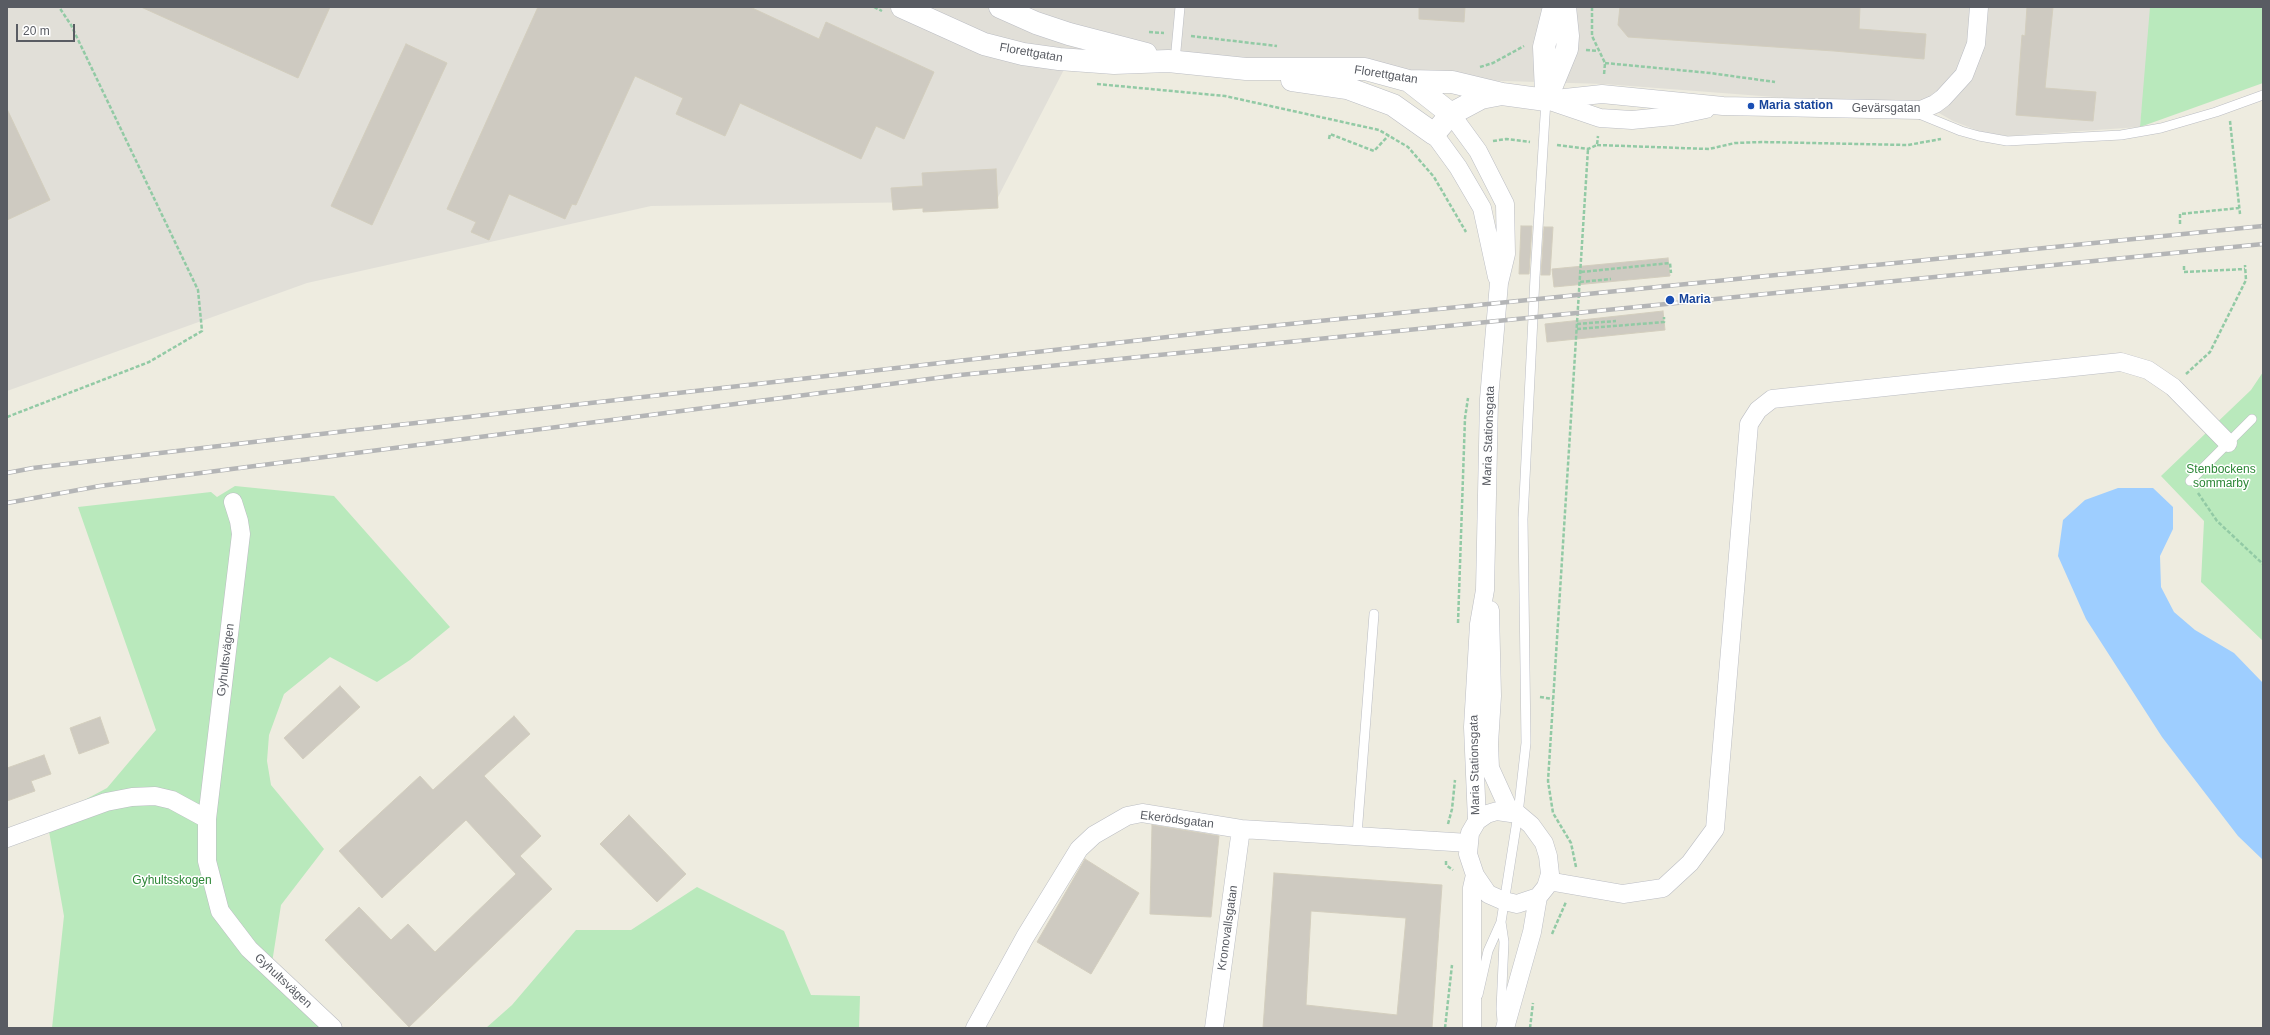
<!DOCTYPE html>
<meta charset="utf-8">
<style>
body{margin:0}
#map{position:relative;width:2270px;height:1035px;overflow:hidden;background:#eeece0;font-family:Arial,sans-serif}
canvas{display:block}
.frame{position:absolute;inset:0;border:8px solid #595c63;pointer-events:none}
.scale{position:absolute;left:16px;top:24px;width:59px;height:18px;box-sizing:border-box;border:2px solid #595c63;border-top:0;padding-left:5px;font-size:12px;line-height:14px;white-space:nowrap;color:#595c63;-webkit-text-stroke:3px #fff;paint-order:stroke}
</style>
<div id="map">
<canvas width="2270" height="1035"></canvas>
<div class="frame"></div>
<div class="scale">20 m</div>
</div>
<script>
const c = document.querySelector('canvas').getContext('2d');
c.lineJoin = 'round';
function fill(path, color) { c.fillStyle = color; c.fill(path, 'evenodd'); }
const poly = rows => new Path2D(rows.map(r => 'M' + r).join(''));
function strokePath(path, color, width, dash) { c.strokeStyle = color; c.lineWidth = width; c.lineCap = dash ? 'butt' : 'round'; c.setLineDash(dash || []); c.stroke(path); }
function drawText(font, color, halo, rows, align = 'center') {
  c.font = font + ' Arial,sans-serif'; c.lineWidth = 3; c.setLineDash([]); c.textBaseline = 'middle'; c.strokeStyle = halo; c.fillStyle = color; for (const [text, x, y, turn = 0] of rows) {
    c.save(); c.translate(x, y); c.rotate((+turn || 0) * Math.PI / 180); c.textAlign = isNaN(turn) ? turn : align; if (halo) c.strokeText(text, 0, 0); c.fillText(text, 0, 0); c.restore();
  }
}
fill(poly([
 [7,7,2153,7,2140,127,2007,136,1981,132,1953,121,1932,109,1604,84,1470,80,1071,56,996,201,651,206,307,283,7,391]
]), '#e1dfd8');
fill(poly([
 [2150,7,2263,7,2263,83,2140,127],
 [2263,372,2263,641,2201,582,2204,521,2161,476,2251,390],
 [235,486,334,496,450,627,410,660,377,682,330,657,284,694,269,735,267,761,271,785,324,849,281,905,272,963,338,1028,52,1028,64,916,47,820,107,788,156,730,78,507,211,492,217,497],
 [697,887,784,931,811,995,860,996,859,1028,486,1028,512,1005,576,930,631,930]
]), '#b9e9bc');
fill(poly([
 [2118,488,2153,488,2173,507,2173,529,2160,556,2161,587,2174,612,2195,630,2234,653,2263,683,2263,860,2238,836,2162,737,2086,619,2058,556,2063,520,2085,500]
]), '#9eceff');
const building = poly([
 [141,7,330,7,298,78,141,7],
 [538,7,750,7,819,39,826,22,934,72,904,139,876,126,861,159,740,103,725,136,676,114,683,98,635,76,576,205,572,204,565,219,509,194,489,240,471,232,476,222,447,209,538,7],
 [1419,7,1465,7,1464,22,1419,19,1419,7],
 [1620,7,1860,7,1859,29,1926,34,1924,59,1834,51,1628,37,1618,25,1620,7],
 [2027,7,2053,7,2045,88,2096,92,2093,121,2016,115,2022,35,2025,36,2027,7],
 [406,44,447,63,372,225,331,206,406,44],
 [7,109,50,200,7,220,7,109],
 [996,169,998,208,923,212,923,208,893,210,891,188,923,186,922,173,996,169],
 [1521,226,1532,226,1529,274,1519,274,1521,226],
 [1544,227,1553,227,1550,275,1541,275,1544,227],
 [1668,258,1670,276,1554,287,1552,269,1668,258],
 [1663,311,1665,330,1547,342,1545,324,1663,311],
 [340,686,360,707,303,759,284,738,340,686],
 [514,716,530,734,484,776,541,836,520,856,552,889,409,1027,325,940,359,907,391,940,408,924,435,952,516,874,466,820,382,898,339,851,420,776,433,790,514,716],
 [100,717,109,743,79,754,70,728,100,717],
 [44,755,51,774,31,781,35,791,7,801,7,768,44,755],
 [629,815,686,874,657,902,600,844,629,815],
 [1152,825,1219,836,1211,917,1150,914,1152,825],
 [1085,859,1139,893,1091,974,1037,942,1085,859],
 [1274,873,1442,885,1432,1028,1263,1028,1274,873],
 [1311,911,1406,918,1397,1015,1306,1005,1311,911]
]);
fill(building, '#cecac1');
strokePath(building, '#d3cebe', 1);
const service = poly([
 [1175,61,1180,7],
 [1917,113,1961,131,1979,136,2007,141,2121,135,2161,128,2216,112,2263,95],
 [2190,481,2252,419],
 [1357,835,1374,614],
 [1501,922,1504,942,1501,1009,1502,1021],
 [1478,995,1488,951,1501,922,1518,814,1526,743,1523,519,1535,277,1546,100]
]);
const minor = poly([
 [1546,100,1602,94,1723,106,1921,110,1935,104,1943,98,1964,75,1976,44,1979,7],
 [1553,102,1600,118,1632,120,1673,116,1706,109],
 [1451,114,1478,151,1505,204,1506,254,1499,283,1489,399,1485,590,1479,624,1473,727,1477,821,1470,833,1468,854,1475,875,1472,888,1472,1028],
 [1434,134,1458,167,1482,208,1497,277],
 [233,502,239,521,241,534,207,819,207,861,220,911,249,949,333,1028],
 [1490,610,1492,696,1489,744,1490,768,1510,812],
 [7,838,106,802,132,797,155,796,172,800,207,819],
 [1475,875,1488,894,1504,901,1517,904,1538,897,1546,887,1550,874,1548,856,1544,843,1531,825,1518,814,1497,811,1487,814,1477,821],
 [1548,881,1623,894,1663,888,1690,863,1715,829,1749,424,1758,410,1772,399,2121,362,2148,370,2173,387,2228,443],
 [975,1028,1025,937,1079,849,1094,835,1127,816,1142,813,1241,829,1469,843],
 [1214,1028,1241,829],
 [1505,1028,1532,932,1538,897]
]);
const tertiary = poly([
 [902,7,984,44,1023,54,1059,59,1114,63,1168,61,1246,69,1365,69,1409,81,1452,82,1502,94],
 [1000,7,1036,23,1069,34,1146,54],
 [1292,80,1347,88,1393,105,1434,134,1451,114,1481,98,1502,94,1546,100],
 [1409,81,1451,114],
 [1546,92,1544,47,1554,7],
 [1546,100,1567,49,1568,36,1565,7]
]);
strokePath(service, '#bbbdc3', 10);
strokePath(minor, '#bbbdc3', 19);
strokePath(tertiary, '#bbbdc3', 23);
strokePath(poly([
 [874,7,882,11],
 [1592,7,1592,36,1605,63,1604,75],
 [1149,32,1164,33],
 [1191,36,1277,46],
 [1586,50,1598,51],
 [1605,63,1710,73,1775,82],
 [1480,67,1493,63,1524,46],
 [1097,84,1225,96,1379,130,1408,147,1434,177,1466,232],
 [2230,121,2240,214],
 [1329,139,1330,134,1374,151,1389,135],
 [1493,141,1506,139,1530,142],
 [1557,145,1588,149,1597,145,1598,136],
 [1597,145,1709,149,1735,143,1762,142,1908,145,1941,139],
 [2180,224,2180,214,2239,208],
 [2184,266,2184,272,2245,269],
 [1581,272,1670,263,1671,273],
 [1580,282,1611,279],
 [1577,324,1616,321],
 [1577,329,1664,322,1664,317],
 [2186,374,2210,352,2246,280,2245,265],
 [7,417,149,362,202,331,198,290,71,25,59,7],
 [2198,493,2217,521,2263,564],
 [1458,623,1465,418,1468,398],
 [1540,697,1553,699],
 [1448,824,1452,809,1455,780],
 [1446,861,1446,865,1453,870],
 [1576,867,1571,843,1553,813,1548,781,1588,149],
 [1552,934,1566,902],
 [1445,1028,1452,965],
 [1530,1028,1533,1003]
]), '#92caa5', 2.5, [4, 2]);
strokePath(service, '#fff', 9);
strokePath(minor, '#fff', 18);
strokePath(tertiary, '#fff', 22);
const rail = poly([
 [7,473,33,468,372,428,1220,331,2263,226],
 [7,503,100,486,960,375,2263,244]
]);
strokePath(rail, '#b4b5b6', 4.5);
strokePath(rail, '#fff', 3, [9]);
for (const [x, y, r, color] of [
 [1751,106,4,"#1a4fb4"],
 [1670,300,5,"#1a4fb4"]
]) { const dot = new Path2D(); dot.arc(x, y, r, 0, 2 * Math.PI); c.fillStyle = color; c.fill(dot); strokePath(dot, '#fff', 1.5); }
drawText('12px', '#595c63', '#fff', [
 ["Florettgatan",1031,53,10],
 ["Florettgatan",1386,75,9],
 ["Gevärsgatan",1886,109],
 ["Maria Stationsgata",1489,436,-88],
 ["Gyhultsvägen",226,660,-83],
 ["Maria Stationsgata",1475,765,-91],
 ["Ekerödsgatan",1177,820,7],
 ["Kronovallsgatan",1228,928,-82],
 ["Gyhultsvägen",283,981,43]
]);
drawText('bold 12px', '#164399', '#fff', [
 ["Maria station",1759,106],
 ["Maria",1679,300]
], 'left');
drawText('12px', '#2c8736', '#fff', [
 ["Stenbockens",2221,470],
 ["sommarby",2221,484],
 ["Gyhultsskogen",172,881]
]);
</script>
